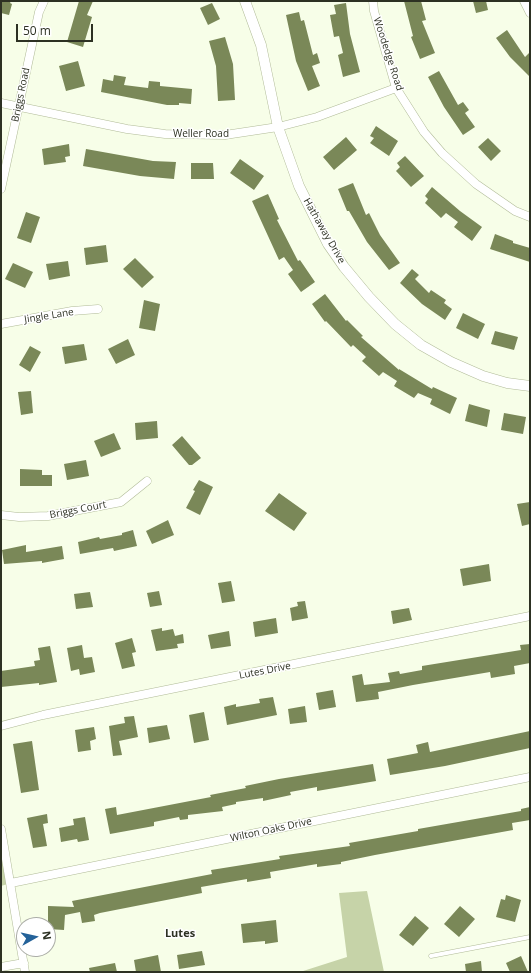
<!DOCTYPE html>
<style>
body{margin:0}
#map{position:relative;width:531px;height:973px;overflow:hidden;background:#f7fee8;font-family:"Open Sans",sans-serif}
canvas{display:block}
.frame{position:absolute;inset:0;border:2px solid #2d3123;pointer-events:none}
.north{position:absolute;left:16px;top:917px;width:40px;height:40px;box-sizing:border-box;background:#fff;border:1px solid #abada7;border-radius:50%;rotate:82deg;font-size:11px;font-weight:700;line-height:16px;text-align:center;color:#2d3123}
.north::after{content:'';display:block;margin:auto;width:14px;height:18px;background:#246299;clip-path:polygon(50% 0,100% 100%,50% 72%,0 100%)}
.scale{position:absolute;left:16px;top:24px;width:77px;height:18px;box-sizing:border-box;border:2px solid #2d3123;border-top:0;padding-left:5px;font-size:12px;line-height:14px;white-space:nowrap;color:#2d3123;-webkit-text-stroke:3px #fff;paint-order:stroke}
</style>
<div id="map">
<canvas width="531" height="973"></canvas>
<div class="frame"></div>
<div class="north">N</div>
<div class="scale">50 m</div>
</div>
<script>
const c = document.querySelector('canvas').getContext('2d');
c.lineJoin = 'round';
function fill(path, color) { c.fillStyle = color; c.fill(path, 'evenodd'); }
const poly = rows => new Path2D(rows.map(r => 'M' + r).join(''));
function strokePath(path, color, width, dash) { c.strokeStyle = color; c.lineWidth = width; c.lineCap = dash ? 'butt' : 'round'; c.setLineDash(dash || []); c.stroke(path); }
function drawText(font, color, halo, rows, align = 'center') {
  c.font = font + ' "Open Sans",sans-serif'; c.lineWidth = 3; c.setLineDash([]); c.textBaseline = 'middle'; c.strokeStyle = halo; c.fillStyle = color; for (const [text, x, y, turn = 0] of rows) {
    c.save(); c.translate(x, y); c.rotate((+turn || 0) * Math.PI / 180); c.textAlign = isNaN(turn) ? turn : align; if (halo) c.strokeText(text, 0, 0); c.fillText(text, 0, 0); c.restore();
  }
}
fill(poly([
 [1,829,11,883,1,886],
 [367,891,384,972,300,972,347,957,339,893]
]), '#c6d3a8');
fill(poly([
 [1,1,11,1,10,3,12,4,9,15,1,13],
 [79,1,93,1,87,15,92,17,83,47,67,42],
 [404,1,421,1,426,20,422,21,435,53,420,59,411,37,413,36],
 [473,1,486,1,488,10,476,13],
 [212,3,220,19,208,25,200,8],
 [346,3,350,34,360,72,343,77,338,55,343,53,339,36,334,37,330,15,336,14,334,5],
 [299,12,301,21,304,20,313,55,317,53,320,63,312,66,320,86,308,91,296,61,286,15],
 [507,30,525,57,530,52,530,77,510,57,496,38],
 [225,37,233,64,235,100,218,101,216,66,209,41],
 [78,61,85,86,66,91,59,66],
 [439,71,458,105,463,102,469,110,465,113,475,127,463,135,444,107,428,77],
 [114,75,126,77,124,85,148,88,149,81,160,82,160,86,192,89,191,104,179,103,179,105,167,105,101,92,103,79,113,81],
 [376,126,398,141,389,156,370,143,374,138,370,136],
 [346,137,357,150,334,170,323,157],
 [488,138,501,151,491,161,478,147],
 [69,144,70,156,65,157,66,162,44,165,42,149],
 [86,149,153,161,176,162,174,179,140,176,83,166],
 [405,156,424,176,411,187,396,171,400,167,397,163],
 [240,159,264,176,254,190,230,173],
 [191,163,213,163,214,179,191,179],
 [353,183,366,215,369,213,380,235,400,263,389,270,367,242,349,211,347,211,338,189],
 [432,187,460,211,482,227,472,241,454,227,458,222,446,213,441,218,425,203,428,199,425,196],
 [268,194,279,219,277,220,298,261,300,260,315,282,301,292,288,274,293,270,284,257,279,260,252,201],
 [26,212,40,217,31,243,17,238],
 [495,234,513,241,513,243,530,248,530,262,490,249],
 [106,245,108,262,86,265,84,248],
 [135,258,154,277,142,288,123,269],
 [68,261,70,276,49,280,46,264],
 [13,263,33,272,25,288,5,279],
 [412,269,419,275,415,279,429,293,431,290,446,300,444,303,452,309,445,320,422,304,400,283],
 [325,294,346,321,347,320,363,336,361,337,399,370,399,369,432,389,433,387,457,398,450,414,430,404,432,399,418,393,414,398,394,386,397,381,383,372,379,376,362,361,366,357,353,345,351,347,326,321,325,322,312,304],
 [144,300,160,304,155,331,139,328],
 [463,313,485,324,478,339,456,328],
 [495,331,518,337,514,350,491,344],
 [128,339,135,355,116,364,108,349],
 [84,344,87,360,65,364,62,347],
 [30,346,41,352,30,372,19,365],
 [31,391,33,413,21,415,18,392],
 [469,404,490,410,487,427,465,421],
 [504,413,526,417,523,434,501,430],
 [157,421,158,438,136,440,135,423],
 [114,433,121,449,101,457,94,441],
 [182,436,201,458,192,465,189,465,172,445],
 [86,460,89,476,67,480,64,464],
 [20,469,42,470,42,475,52,475,52,486,20,486],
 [199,480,213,487,200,515,186,508,195,491,193,490],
 [279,493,307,513,294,531,265,511],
 [530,502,530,524,522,526,517,504],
 [168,520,174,535,152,544,146,531],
 [133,530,137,546,114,551,113,548,80,554,78,542,99,537,100,539,122,535,122,533],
 [26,545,26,552,62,546,64,559,42,563,42,561,4,564,2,550],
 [489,564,491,581,463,586,460,569],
 [231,581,235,601,222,603,218,583],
 [159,591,162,605,150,607,147,593],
 [90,592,93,607,76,609,74,594],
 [305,601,308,618,292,621,290,608,298,606,297,602],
 [409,608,412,620,393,624,391,611],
 [276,618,278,633,255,637,253,622],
 [162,628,162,631,173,629,175,636,183,634,184,643,177,644,178,648,156,651,151,630],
 [229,631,231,646,211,649,208,635],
 [132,638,136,652,132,653,135,666,122,669,115,643],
 [530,644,530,663,514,666,515,674,491,678,490,672,413,685,378,692,379,699,356,702,352,676,362,674,364,685,390,682,388,673,399,671,400,674,422,670,422,666,521,650,520,645],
 [82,645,84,658,92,657,95,672,80,675,79,669,71,671,67,648],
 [50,646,57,682,39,685,39,683,1,687,1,671,35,666,34,661,40,660,38,648],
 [333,690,336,707,319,710,316,693],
 [273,697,277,715,227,725,224,707,236,704,236,707,260,703,259,699],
 [305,706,307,722,290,724,288,709],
 [204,712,209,740,194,743,189,715],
 [134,716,138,737,119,741,122,755,113,756,109,726,125,723,124,717],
 [167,725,170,739,149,743,147,728],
 [94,727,96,739,90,741,91,750,78,752,75,730],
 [530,731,530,748,445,766,390,775,387,759,418,753,416,745,428,742,430,752],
 [32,741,39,790,21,793,13,744],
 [373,764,376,781,317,791,317,787,290,792,291,795,263,801,263,798,236,802,236,804,222,807,223,811,188,815,188,819,180,820,179,817,154,822,154,826,110,834,105,809,116,807,117,815,211,797,210,795,246,788,245,786,279,779],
 [530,807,530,820,512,823,513,830,375,855,341,862,341,864,317,867,317,864,270,872,271,878,247,882,247,879,201,887,202,893,100,913,94,915,95,921,82,923,80,912,65,915,64,930,48,929,48,906,74,907,72,901,212,874,211,870,280,859,279,856,350,846,349,843,418,831,418,829,521,811,521,809],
 [47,814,48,823,43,824,47,846,33,848,27,818],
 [85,817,89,840,78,842,77,839,61,842,59,828,74,825,73,819],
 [506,895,521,900,515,922,496,917,501,899,505,900],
 [460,906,475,919,459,937,444,924],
 [415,916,429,928,413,946,399,935],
 [276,920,278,942,265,944,265,941,243,943,241,924],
 [202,951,205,965,179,969,177,955],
 [158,955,161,972,136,972,134,960],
 [521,956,528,972,510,972,506,963],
 [481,961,482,972,466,972,465,964],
 [115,963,117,972,90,972,89,968]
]), '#7a8858');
const service = poly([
 [431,956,530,937]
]);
const minor = poly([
 [373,1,374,11,396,88,424,132,442,153,476,184,515,211,530,217],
 [524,1,530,13],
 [1,103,127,129,165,134,225,135,278,127,317,117,396,88],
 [1,189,39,12,44,1],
 [1,324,72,311,98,309],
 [1,515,19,517,48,516,121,502,147,481],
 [1,726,43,715,530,616],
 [1,829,25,972],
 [11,883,530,777],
 [1,967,24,963]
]);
const tertiary = poly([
 [245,1,261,45,278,127,299,186,328,244,344,267,369,297,395,324,421,345,451,362,483,376,507,383,530,386]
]);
strokePath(service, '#b1bb98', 5);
strokePath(minor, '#b1bb98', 9);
strokePath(tertiary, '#b1bb98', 11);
strokePath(service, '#fff', 4);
strokePath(minor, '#fff', 8);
strokePath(tertiary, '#fff', 10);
drawText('10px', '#2d3123', '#fff', [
 ["Woodedge Road",388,54,72],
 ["Briggs Road",21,95,-78],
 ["Weller Road",201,134],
 ["Hathaway Drive",324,231,60],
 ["Jingle Lane",49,316,-9],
 ["Briggs Court",78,510,-11],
 ["Lutes Drive",265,671,-11],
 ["Wilton Oaks Drive",271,830,-12]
]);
drawText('bold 11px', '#2d3123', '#fff', [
 ["Lutes",180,934]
]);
</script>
